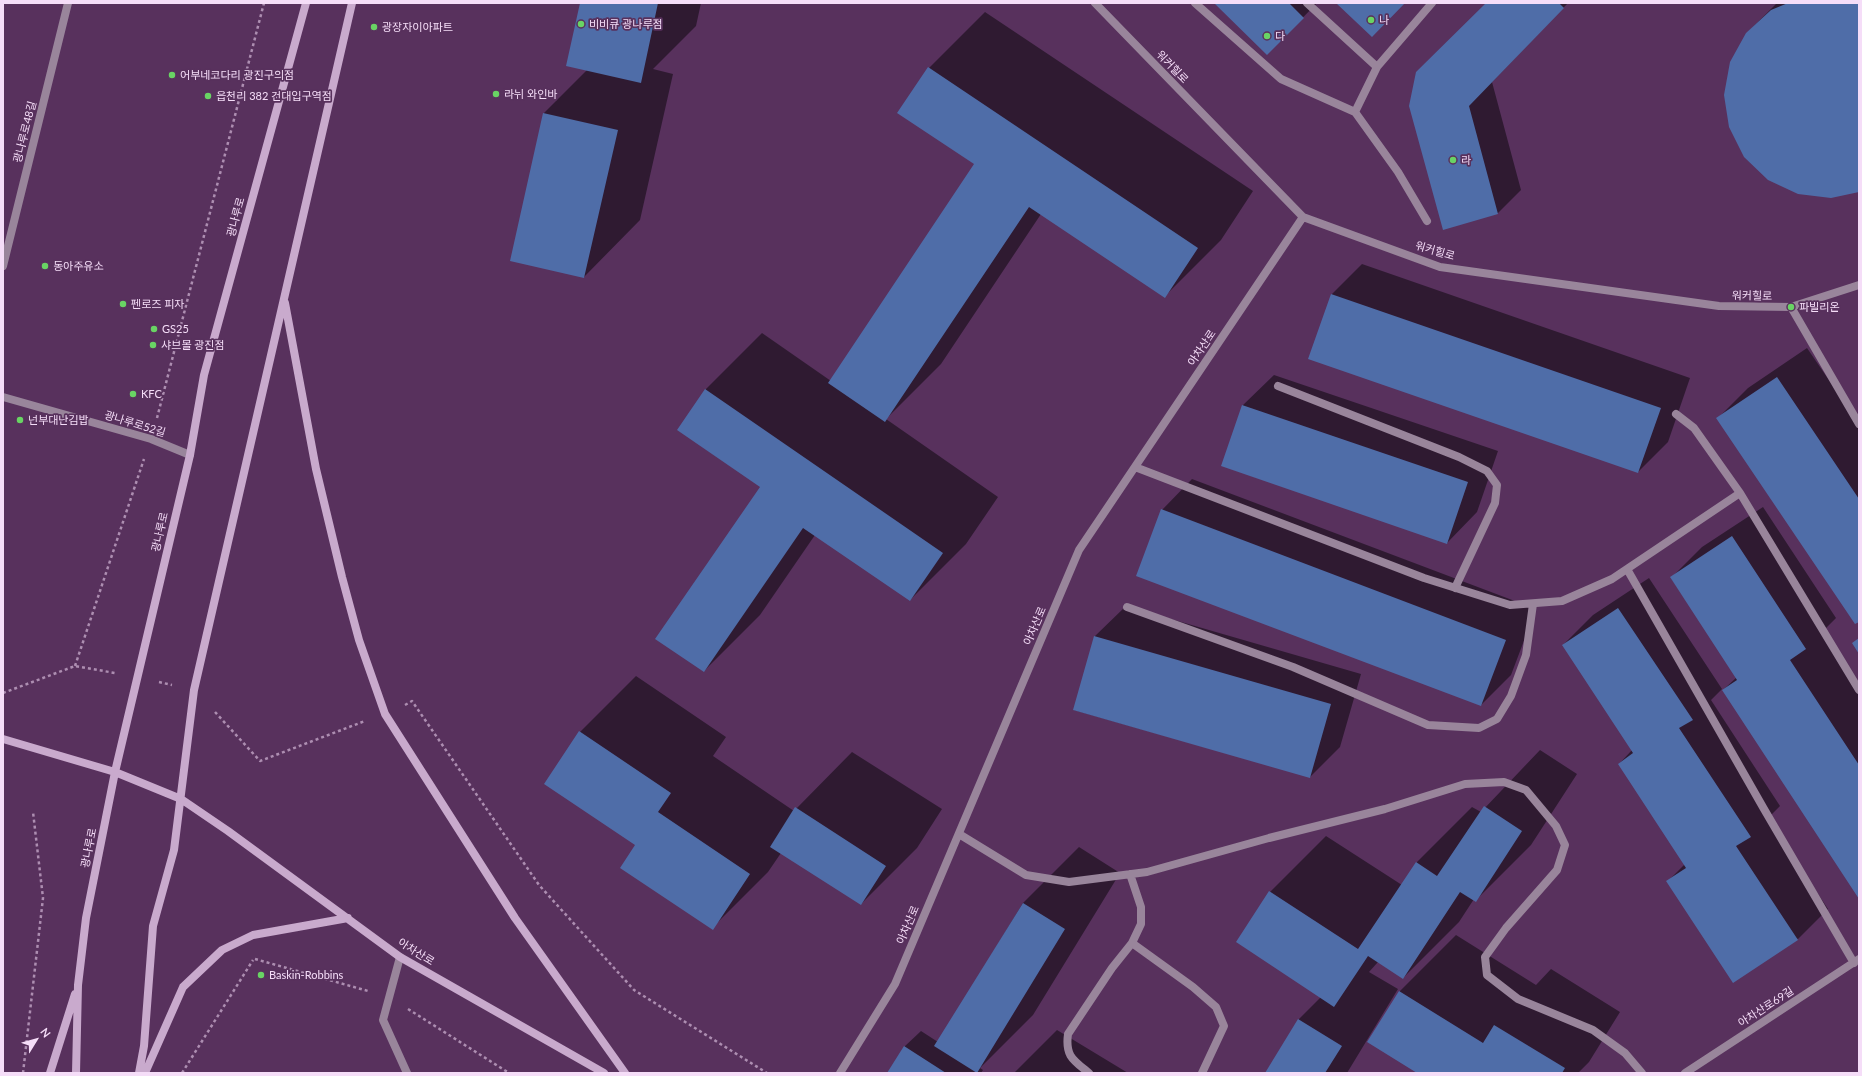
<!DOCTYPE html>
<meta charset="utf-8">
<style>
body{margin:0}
#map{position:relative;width:1862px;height:1076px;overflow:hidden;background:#58315d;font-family:Lato,sans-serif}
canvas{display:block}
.frame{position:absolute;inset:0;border:4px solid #f5ddf8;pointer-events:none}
.north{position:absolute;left:16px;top:1020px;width:40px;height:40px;-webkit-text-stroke:3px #58315d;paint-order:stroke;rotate:53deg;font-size:11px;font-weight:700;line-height:16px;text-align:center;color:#f5ddf8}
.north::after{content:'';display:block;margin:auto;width:14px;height:18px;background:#f5ddf8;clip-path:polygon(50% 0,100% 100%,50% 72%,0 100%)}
</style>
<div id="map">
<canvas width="1862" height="1076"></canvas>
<div class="frame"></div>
<div class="north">N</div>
</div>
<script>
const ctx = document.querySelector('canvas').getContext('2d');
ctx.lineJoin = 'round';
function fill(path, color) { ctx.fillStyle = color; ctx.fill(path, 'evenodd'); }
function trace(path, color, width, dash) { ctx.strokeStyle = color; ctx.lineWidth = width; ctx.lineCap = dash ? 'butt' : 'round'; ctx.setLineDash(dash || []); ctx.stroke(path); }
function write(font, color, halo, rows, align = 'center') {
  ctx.font = font + ' Lato,"Noto Sans KR",sans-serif'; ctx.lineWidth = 3.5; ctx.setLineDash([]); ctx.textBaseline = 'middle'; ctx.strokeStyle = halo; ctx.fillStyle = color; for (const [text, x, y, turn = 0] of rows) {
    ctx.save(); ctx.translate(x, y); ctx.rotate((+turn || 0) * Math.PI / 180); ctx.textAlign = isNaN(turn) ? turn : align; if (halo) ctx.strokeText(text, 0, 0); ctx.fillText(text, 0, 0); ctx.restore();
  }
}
const shadow = new Path2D(`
 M581,3H701L696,26L653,69L673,74L640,220L584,277L511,260L544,113L587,70Z
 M1215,3H1317L1283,38Z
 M1487,3H1568L1492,82L1521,190L1498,213L1443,229Z
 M1777,3H1859V191L1747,33Z
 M985,12L1253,191L1221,240L1165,296L1041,214L941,364L886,419L998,497L966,544L910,600L815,535L760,615L704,671L761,487L678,430L706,389L762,333L831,381L975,164L899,113L929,68Z
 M1362,264L1690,378L1668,442L1638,472L1331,295Z
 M1807,348L1859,424V620L1718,418L1748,388Z
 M1274,375L1498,451L1477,512L1447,543L1223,466L1243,405Z
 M1192,479L1536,609L1511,675L1481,705L1162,510Z
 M1763,507L1836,618L1822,632L1859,688V897L1723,690L1737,677L1671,578L1702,547Z
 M1649,578L1722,689L1711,700L1780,806L1768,818L1828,909L1798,939L1667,882L1685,864L1619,764L1632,750L1563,645L1593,615Z
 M1126,606L1361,674L1340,747L1310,777L1074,710L1095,636Z
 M636,676L726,737L713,756L794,811L852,752L942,809L917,848L861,904L781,853L768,872L712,928L637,845L546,783L580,732Z
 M1540,750L1577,774L1531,845L1475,901L1474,899L1459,922L1403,978L1378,962L1369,972L1398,989L1347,1073H1266L1299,1019L1321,997L1270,892L1326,836L1402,885L1416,863L1472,807L1481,812Z
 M1079,847L1120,873L1033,1015L980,1068L983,1070L981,1073H888L904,1047L921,1031L938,1042L1023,903Z
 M1456,935L1536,985L1551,969L1620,1012L1589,1062L1578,1073H1419L1368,1042L1400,991Z
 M1057,1030L1128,1073H1014Z`);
const building = new Path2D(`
 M580,3H658L641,83L566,66Z
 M1214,3H1289L1304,18L1267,55Z
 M1336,3H1405L1372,37Z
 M1486,3H1559L1564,8L1469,106L1498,214L1443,230L1409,106L1416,72Z
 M1788,3H1859V192L1831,198L1798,194L1768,180L1744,157L1729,127L1724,95L1730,62L1746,33L1771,10Z
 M928,67L1198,248L1165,298L1029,207L885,422L828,383L974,164L897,113Z
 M543,113L618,130L584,278L510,261Z
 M1331,294L1661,408L1638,473L1308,359Z
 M1777,377L1859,499V622L1855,624L1716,418Z
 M705,389L943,553L910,601L803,528L704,672L655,639L760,487L677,430Z
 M1242,405L1468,482L1447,544L1221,466Z
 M1161,509L1506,640L1481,706L1136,576Z
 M1732,536L1806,649L1790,660L1859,765V899L1722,690L1737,680L1670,577Z
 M1618,608L1693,720L1679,728L1751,837L1736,846L1798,940L1733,983L1666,881L1686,868L1618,764L1633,753L1562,645Z
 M1094,636L1331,704L1310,778L1073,710Z
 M1859,638V654L1852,643Z
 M579,731L671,793L658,812L750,874L713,930L620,868L635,845L544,784Z
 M1484,806L1522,831L1476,902L1460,892L1403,979L1368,956L1334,1007L1236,942L1269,891L1358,949L1416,862L1437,876Z
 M795,807L886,866L861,905L770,847Z
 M1023,903L1065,929L977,1073L934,1046Z
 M1399,991L1483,1043L1494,1025L1565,1068L1562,1073H1417L1367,1042Z
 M1298,1019L1342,1046L1325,1073H1265Z
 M904,1046L946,1073H887Z`);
const path = new Path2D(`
 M157,418L264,3
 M75,666L144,459
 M159,682L172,685
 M3,693L75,666L115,673
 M405,705L412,701L539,885L634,990L767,1073
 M215,712L260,761L365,721
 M255,959L368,991
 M408,1009L509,1073
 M23,1073L43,898L33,812
 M182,1073L253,960`);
const lane = new Path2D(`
 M1195,3L1281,79L1355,112L1398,172L1427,221
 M1307,3L1377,67
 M1355,112L1377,67L1432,3`);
const street = new Path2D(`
 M1095,3L1303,217L1440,267L1719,306L1791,307L1859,285
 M3,266L68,3
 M1791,307L1859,424
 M1278,386L1459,457L1487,471L1497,485L1495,503L1455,588
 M3,397L151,439L190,455
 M1676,414L1694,428L1740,493
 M1135,467L1424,578L1510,605L1562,601L1612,579L1740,493L1859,690
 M1627,569L1764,809L1854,963
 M1127,607L1293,667L1428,725L1479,728L1497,719L1511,696L1526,655L1533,604
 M959,834L1026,875L1069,882L1147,872L1269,838L1385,809L1465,784L1504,782L1526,790L1556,826L1565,845L1557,870L1506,928L1485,957L1487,975L1518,999L1593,1030L1625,1053L1642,1073
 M1132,943L1193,987L1216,1007L1224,1026L1202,1073
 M400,957L383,1020L407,1073
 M840,1073L895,984L1079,550L1303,217
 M1089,1073C1073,1060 1065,1056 1068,1034L1112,968L1132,943L1141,924V907L1130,874
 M1685,1073L1859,959`);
const secondary = new Path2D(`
 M285,303L316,469L342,577L359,640L385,714L515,918L625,1073
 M3,739L115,772L181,799L228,831L400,957L604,1073
 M50,1073L75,994
 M76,1073L78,985L86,918L115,772L190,455L204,375L306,3
 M139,1073L144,1046L153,926L174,850L194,690L352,3
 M145,1073L183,987L222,950L253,935L348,918`);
const markers = [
 [1371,20,4,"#69d464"],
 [581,24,4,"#69d464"],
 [374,27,4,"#69d464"],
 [1267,36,4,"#69d464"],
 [172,75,4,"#69d464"],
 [496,94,4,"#69d464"],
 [208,96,4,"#69d464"],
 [1453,160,4,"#69d464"],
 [45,266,4,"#69d464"],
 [123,304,4,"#69d464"],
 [1791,307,4,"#69d464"],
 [154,329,4,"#69d464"],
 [153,345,4,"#69d464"],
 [133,394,4,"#69d464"],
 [20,420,4,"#69d464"],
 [261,975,4,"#69d464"]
];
const poiNames = [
 ["나",1379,20],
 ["비비큐 광나루점",589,24],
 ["광장자이아파트",382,27],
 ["다",1275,36],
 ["어부네코다리 광진구의점",180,75],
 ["라뉘 와인바",504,94],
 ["읍천리 382 건대입구역점",216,96],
 ["라",1461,160],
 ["동아주유소",53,266],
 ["펜로즈 피자",131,304],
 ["파빌리온",1799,307],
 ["GS25",162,329],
 ["샤브몰 광진점",161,345],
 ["KFC",141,394],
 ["넌부대난김밥",28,420],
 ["Baskin-Robbins",269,975]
];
const streetNames = [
 ["워커힐로",1172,67,46],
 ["광나루로48길",25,132,-76],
 ["광나루로",236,217,-75],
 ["워커힐로",1435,251,16],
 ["워커힐로",1752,296,1],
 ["아차산로",1202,348,-56],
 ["광나루로52길",135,424,17],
 ["광나루로",160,532,-77],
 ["아차산로",1035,626,-67],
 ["광나루로",89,848,-79],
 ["아차산로",908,925,-67],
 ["아차산로",416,952,32],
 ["아차산로69길",1766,1007,-33]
];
fill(shadow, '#0007');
fill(building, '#4f6da8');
trace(path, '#ad8eb1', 2.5, [3, 3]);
trace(lane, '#99859b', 8);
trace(street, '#99859b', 8);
trace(secondary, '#c9aacd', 8);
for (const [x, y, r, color] of markers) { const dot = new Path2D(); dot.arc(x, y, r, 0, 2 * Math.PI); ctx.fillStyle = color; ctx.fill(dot); trace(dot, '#58315d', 1.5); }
write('11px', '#f5ddf8', '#58315d', poiNames, 'left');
write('11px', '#f5ddf8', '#58315d', streetNames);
</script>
